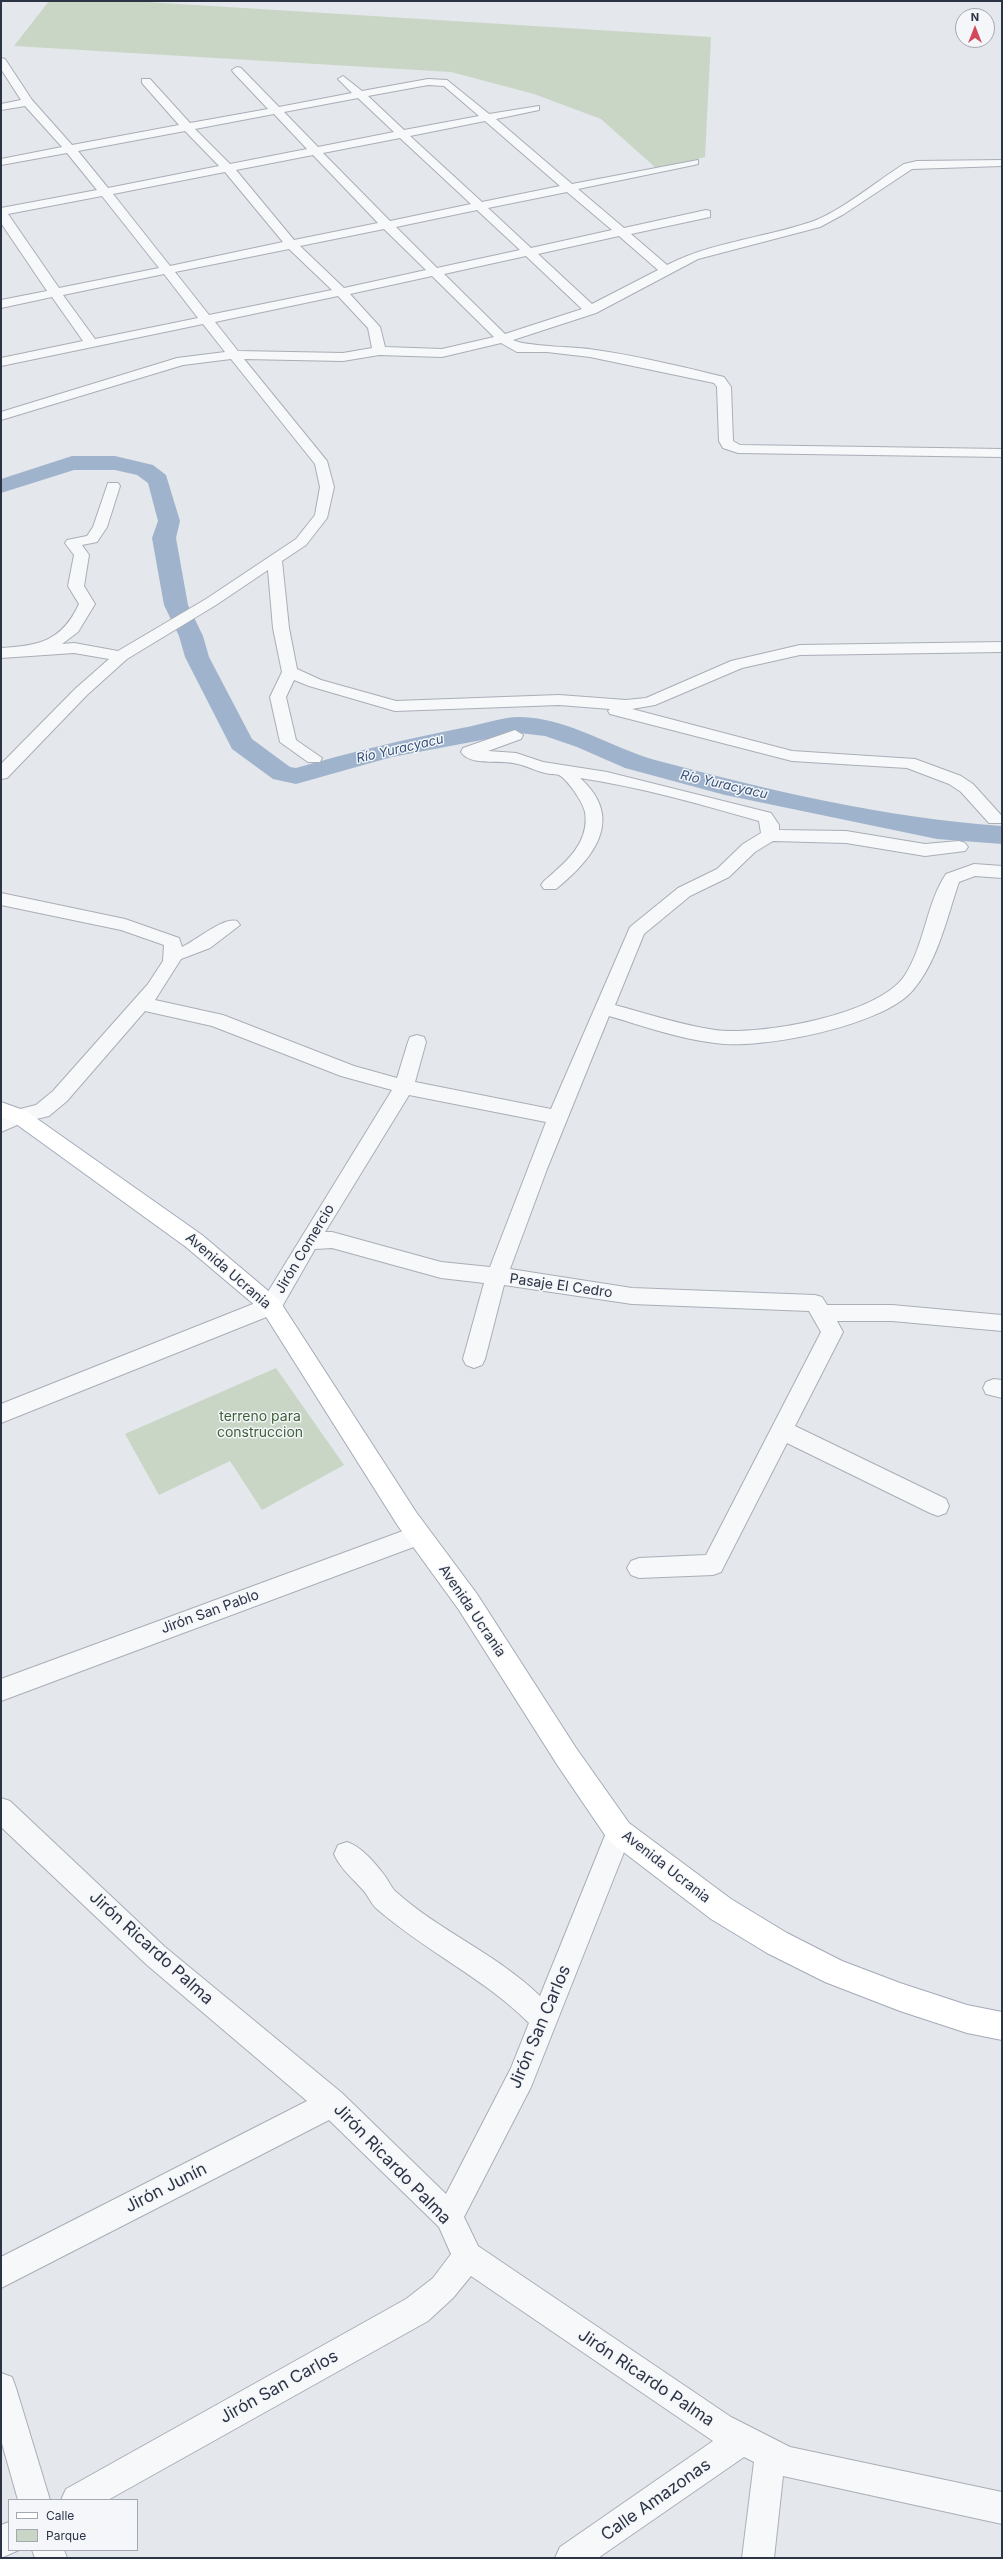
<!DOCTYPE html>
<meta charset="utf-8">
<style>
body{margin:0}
#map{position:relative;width:1003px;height:2559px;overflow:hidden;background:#e4e7ec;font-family:Inter,sans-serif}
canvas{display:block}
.frame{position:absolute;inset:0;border:2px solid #2b3445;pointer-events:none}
.legend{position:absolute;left:8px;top:2499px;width:130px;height:52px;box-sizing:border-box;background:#f4f6f9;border:1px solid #a4a8b1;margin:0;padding:5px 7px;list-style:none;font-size:12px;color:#2b3445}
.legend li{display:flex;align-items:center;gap:8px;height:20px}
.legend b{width:20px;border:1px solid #a4a8b1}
.north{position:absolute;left:955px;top:8px;width:40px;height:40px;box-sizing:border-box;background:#f4f6f9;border:1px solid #a4a8b1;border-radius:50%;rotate:0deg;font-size:11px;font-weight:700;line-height:16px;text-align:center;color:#2b3445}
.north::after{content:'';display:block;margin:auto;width:14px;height:18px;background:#d1495b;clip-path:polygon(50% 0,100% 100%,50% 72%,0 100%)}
</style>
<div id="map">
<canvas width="1003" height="2559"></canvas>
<div class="frame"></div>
<ul class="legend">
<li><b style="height:5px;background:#fff"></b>Calle</li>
<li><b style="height:11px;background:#c9d6c5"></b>Parque</li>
</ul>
<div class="north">N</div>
</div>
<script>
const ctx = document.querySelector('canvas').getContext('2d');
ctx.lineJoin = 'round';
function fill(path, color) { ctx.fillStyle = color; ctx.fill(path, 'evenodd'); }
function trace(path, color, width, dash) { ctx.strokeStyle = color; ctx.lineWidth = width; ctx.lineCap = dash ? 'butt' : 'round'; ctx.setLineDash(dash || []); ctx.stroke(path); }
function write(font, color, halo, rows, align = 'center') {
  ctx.font = font + ' Inter,sans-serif'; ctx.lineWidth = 3; ctx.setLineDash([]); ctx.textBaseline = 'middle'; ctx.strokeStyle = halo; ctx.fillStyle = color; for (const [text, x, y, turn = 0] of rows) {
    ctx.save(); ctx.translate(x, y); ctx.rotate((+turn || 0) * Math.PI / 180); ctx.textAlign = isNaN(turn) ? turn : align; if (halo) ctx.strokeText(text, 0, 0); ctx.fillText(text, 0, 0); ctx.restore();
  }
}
const green = new Path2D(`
 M49,1H131L711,37L705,157L657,169L601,119L534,94L451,72L14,46Z
 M276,1368L344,1465L262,1510L230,1461L159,1495L125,1434Z`);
const river = new Path2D(`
 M72,456H115L153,465L166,475L180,521L176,538L188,605L203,636L209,657L252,739L290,767L296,768C351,752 406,739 462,728C480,725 501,717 520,717C568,718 610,747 655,760C767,790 886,818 1002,826V844L937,839L725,795L625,768L577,747L545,736L519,733L392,757L296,784L273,779L232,749L185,657L179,636L164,605L152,538L158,521L148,483L137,475L115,470H74L1,493V479Z`);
const minor = new Path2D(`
 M1,58L5,59L32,100L72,145L179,125L142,83V79H150L190,123L268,109L233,72L232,70L237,67L241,68L279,107L352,93L338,79L343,76L362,91L428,79L447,80L489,114L539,106V110L496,119L572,184L698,160V164L694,165L578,189L624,228L706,210L710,211V217L631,234L667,265C712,242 763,238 811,222C840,212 877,181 904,164L917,161L1002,160V166L912,169L844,214L820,227L698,259L596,313L513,340C523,346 573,347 589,349C633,355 680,366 724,377L731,387L733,441L740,445L1002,449V457L738,453L723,448L719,441L717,387L714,383L590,357L547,352H517L501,343L442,357L379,355L343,361L244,359L327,461L334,487L327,518L306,545L282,561L289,628L297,669L321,680L396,701L559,695L626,700L646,698L731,661L800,645L1002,642V652L800,655L742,668L655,705L632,709L792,751L915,759L961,776L973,784L1001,815V823H989L961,792L949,784L907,768L792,761L610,714L608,711L610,709L559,705L395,711L309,686L294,680L286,697L296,740L322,758L320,762H308L280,742L270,697L282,672L273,628L268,570L216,605L127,659L87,695L7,778L1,779V764L75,689L109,659L74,653L1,658V648C39,646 62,641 79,604L68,586L74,555L65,543L67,540L87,536L93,527L108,483H118L120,486L107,527L97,542L82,545L89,555L84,586L95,604L78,632L62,644L74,643L118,651L206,599L296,539L315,515L320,487L315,464L231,359L183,365L1,420V412L177,358L225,352L203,324L1,366V358L83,341L52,297L1,308V300L47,291L1,223V208L97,190L67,153L1,165V159L62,147L25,106L1,110V104L21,100L1,69ZM428,85L444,86L479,116L404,130L368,96ZM358,98L394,132L318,147L284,112ZM274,114L307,149L230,164L195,129ZM485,121L560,186L482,202L410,136ZM185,131L219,166L108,188L78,151ZM400,138L471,204L390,221L323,153ZM313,155L378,223L294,240L236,170ZM225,172L283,242L170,266L113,194ZM567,192L612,230L531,248L488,208ZM102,196L159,268L59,288L8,214ZM477,210L520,250L437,268L396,227ZM384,229L426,270L344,288L300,246ZM619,236L658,270L592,304L538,254ZM289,249L332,290L209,315L175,272ZM526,256L582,309L505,334L444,274ZM164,274L198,318L95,339L63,295ZM432,276L494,337L442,349L385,347L380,327L350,294ZM338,296L368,328L372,348L343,353L238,351L215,322Z
 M515,730L523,735L521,739L488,751L516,753L543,762L607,772L771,813L779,825V830L846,831L925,844L959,841L965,843L968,847L965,851L925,856L846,843L773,841L755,852L729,877L690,896L644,934L615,1005C648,1014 681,1025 715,1030C759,1036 880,1015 905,975C925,944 926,904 946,874L974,864L1002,866V878L975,876L959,882C947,917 938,961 913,990C883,1026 761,1050 715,1043C679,1039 644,1026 609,1016L547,1169L510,1269L632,1288L815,1295L822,1297L827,1305H892L1002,1315V1331L892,1321H837L843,1332L795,1426L946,1499L949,1506L946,1513L938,1516L930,1513L787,1443L721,1572L713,1575L639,1578L631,1575L627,1568L631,1561L639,1558L706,1555L821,1332L809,1311L632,1304L504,1285L485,1359L482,1365L474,1368L466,1365L463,1359L484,1283L441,1278L332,1248L315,1249L279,1312L1,1423V1404L263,1300L392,1090L341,1076L212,1026L145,1011L67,1101L49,1116L24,1122L1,1132V1116L12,1111L36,1105L53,1091L148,984L163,961L164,945L121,930L1,905V893L125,919L179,938L182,947C197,940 223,917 237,921L240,925L210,948L181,959L155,1000L223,1015L354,1066L397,1078L408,1042L410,1037L417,1035L424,1037L426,1042L415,1082L551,1109L630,927L678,888L717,869L743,844L761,833L759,821C700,804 640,787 580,778C626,819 593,859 556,889H544L541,885L544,881C565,863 590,843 585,812C583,802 567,779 559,775C557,774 553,774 550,774C537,772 526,765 513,763C498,760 470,766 461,752L463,748ZM409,1095L546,1122L490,1267L441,1262L332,1232H325Z
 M994,1379L1002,1380V1398L986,1394L983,1388L986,1382Z
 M419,1525L427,1528L431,1535L427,1542L1,1701V1679Z
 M1,1798L10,1801L165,1947L342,2093L446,2194L511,2068L529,2023C484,1978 425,1951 377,1909C371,1904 368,1895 363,1890C352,1878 340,1868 334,1854L338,1845L347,1842C362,1847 375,1863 385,1876C388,1880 391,1887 395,1891C439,1931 497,1954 540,1996L610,1823L619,1820L628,1823L632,1832L531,2087L464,2217L478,2246L731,2417L790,2447L1002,2492V2524L783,2476L774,2558H742L754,2462L744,2457L598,2558H555L560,2547L713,2441L471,2276L453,2298L428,2321L108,2500H61L66,2489L406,2299L433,2278L451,2254L439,2227L329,2120L1,2288V2257L307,2101L147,1965L1,1827Z
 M1,2373L12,2377L16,2388L50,2500H18L1,2440Z
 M9,2522V2550H19L1,2558V2525Z
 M32,2550H64L67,2558H35Z`);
const major = new Path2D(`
 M1,1102L26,1111L202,1235L279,1300L416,1512L477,1594L576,1748L629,1823L731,1899L787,1933L842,1961L900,1983L967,2005L1002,2012V2040L967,2033L900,2011L825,1982L767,1953L711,1919L609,1841L558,1766L459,1610L398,1526L263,1312L186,1247L12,1121L1,1117Z`);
const farWaternames = [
 ["Río Yuracyacu",400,749,-13],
 ["Río Yuracyacu",724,785,13]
];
const streetNames = [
 ["Jirón Comercio",305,1249,-59],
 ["Avenida Ucrania",228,1271,41],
 ["Pasaje El Cedro",561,1286,8],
 ["Avenida Ucrania",472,1611,56],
 ["Jirón San Pablo",210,1612,-20],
 ["Avenida Ucrania",666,1867,38]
];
const parkNames = [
 ["terreno para",260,1417],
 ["construccion",260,1433]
];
const nearStreetnames = [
 ["Jirón Ricardo Palma",151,1948,42],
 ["Jirón San Carlos",540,2027,-67],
 ["Jirón Ricardo Palma",392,2164,46],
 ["Jirón Junín",166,2188,-27],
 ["Jirón Ricardo Palma",646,2378,34],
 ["Jirón San Carlos",279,2387,-29],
 ["Calle Amazonas",656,2500,-35]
];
fill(green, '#c9d6c5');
fill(river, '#9fb4cc');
trace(minor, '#a9aeb7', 2);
trace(major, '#a3abb8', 2);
fill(minor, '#f7f8fa');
fill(major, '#fff');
write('italic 13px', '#34527a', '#f4f6f9', farWaternames);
write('14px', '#2b3445', '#f4f6f9', streetNames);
write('14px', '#3f6138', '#f4f6f9', parkNames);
write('17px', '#2b3445', '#f4f6f9', nearStreetnames);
</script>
